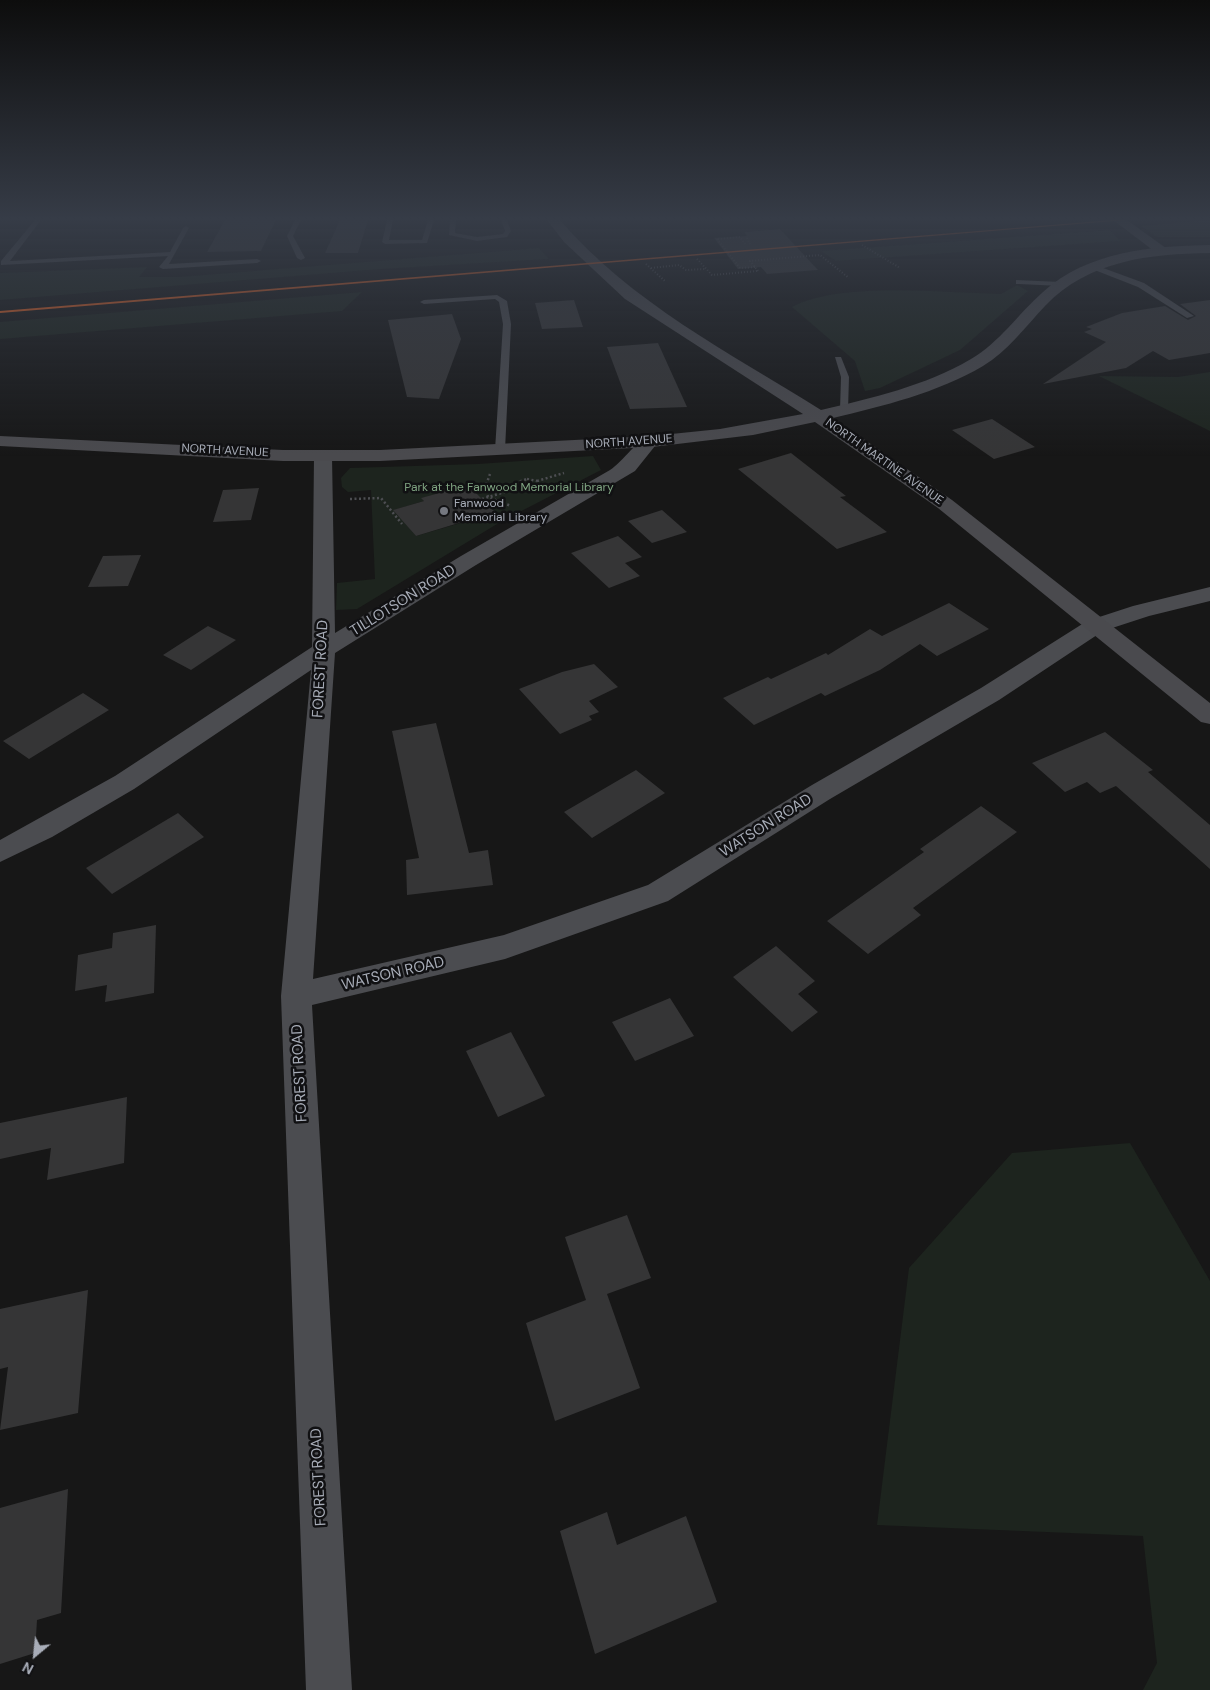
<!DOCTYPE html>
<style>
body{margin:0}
#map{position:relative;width:1210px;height:1690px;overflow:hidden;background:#171717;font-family:"DM Sans",sans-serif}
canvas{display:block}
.north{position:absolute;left:10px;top:1630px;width:50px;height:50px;-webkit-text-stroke:4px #111113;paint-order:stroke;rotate:208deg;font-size:14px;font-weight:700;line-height:20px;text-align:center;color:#a8adb8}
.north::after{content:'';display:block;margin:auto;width:18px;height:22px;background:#a8adb8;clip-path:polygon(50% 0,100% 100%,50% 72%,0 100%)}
</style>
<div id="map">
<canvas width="1210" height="1690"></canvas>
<div class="north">N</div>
</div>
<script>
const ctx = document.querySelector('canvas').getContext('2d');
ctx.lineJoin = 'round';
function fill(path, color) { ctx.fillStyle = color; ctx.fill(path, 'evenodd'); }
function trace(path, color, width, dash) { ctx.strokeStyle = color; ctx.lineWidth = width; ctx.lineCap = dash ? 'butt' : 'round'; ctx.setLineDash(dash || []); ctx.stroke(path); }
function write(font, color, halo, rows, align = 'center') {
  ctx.font = font + ' "DM Sans",sans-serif'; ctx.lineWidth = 5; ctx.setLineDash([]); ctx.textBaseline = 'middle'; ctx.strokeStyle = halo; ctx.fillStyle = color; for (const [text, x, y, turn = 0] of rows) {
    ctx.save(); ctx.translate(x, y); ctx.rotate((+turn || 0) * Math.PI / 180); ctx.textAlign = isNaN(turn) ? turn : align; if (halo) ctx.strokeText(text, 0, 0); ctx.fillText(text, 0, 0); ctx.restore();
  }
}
const green = new Path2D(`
 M1210,220V237H1157L1141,226Z
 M1110,230L1120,241L836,261L821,251Z
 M539,248L549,259L381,269L0,300V273L147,267L139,277H179Z
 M1017,285L1028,291L960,350L880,388L865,391L855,361L792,307C842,281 943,293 1001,294Z
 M362,292L342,311L0,339V322Z
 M1210,372V431L1099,376L1178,377Z
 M593,456L601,470L502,521L357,609L336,610L337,583L375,579L371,490L348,492L342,487L341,478L350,468L478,464ZM468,485L495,513L416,536L394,510L424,501L422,498Z
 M1130,1143L1210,1281V1690H1143L1157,1663L1143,1536L877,1525L909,1268L1012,1153Z`);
const building = new Path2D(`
 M225,220H276L261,251L207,252Z
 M340,220H368L358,253H325Z
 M780,229L818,270L767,274L761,267L738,269L714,238L747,236L744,232Z
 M574,300L583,327L542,329L535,303Z
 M1210,300V353L1169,360L1153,351L1126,368L1043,384L1106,342L1084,332L1092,329L1086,327L1122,313L1165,306L1188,320L1196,316L1180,304Z
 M452,314L461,339L439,399L407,397L388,320Z
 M658,343L687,407L630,409L607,347Z
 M992,419L1035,447L994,459L952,430Z
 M791,453L846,496L840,497L887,532L837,549L738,469Z
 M468,485L495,512L416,536L393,510L424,501L421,498Z
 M259,488L251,520L213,522L223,490Z
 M662,510L687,532L652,543L628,521Z
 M618,536L642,557L625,563L640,576L609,588L571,553Z
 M141,555L128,586L88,587L103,556Z
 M949,603L989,629L937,656L920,644L880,670L825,696L821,693L754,725L723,698L768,677L771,679L826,653L828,655L870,629L882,636Z
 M208,626L236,640L191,670L163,655Z
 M594,664L618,687L589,701L599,712L589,716L592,720L560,734L519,689L562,672Z
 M83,693L109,710L29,759L3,741Z
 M436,723L469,853L488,850L493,885L407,895L406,860L419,858L392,731Z
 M1105,732L1153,770L1148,772L1210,825V869L1116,786L1100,793L1087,782L1065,792L1032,763Z
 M636,770L665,793L592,838L564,812Z
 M981,806L1017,832L913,908L921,915L868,954L827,921L924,852L920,849Z
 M178,813L204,837L112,894L86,868Z
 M156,925L154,993L105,1002L107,985L75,991L78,955L112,948L113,933Z
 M776,946L815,981L798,994L818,1012L792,1032L733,977Z
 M670,998L694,1036L635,1061L612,1022Z
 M511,1032L545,1096L498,1117L466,1051Z
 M127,1097L124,1163L47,1180L51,1148L0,1159V1123Z
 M627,1215L651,1278L607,1294L640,1388L555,1421L526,1323L586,1300L565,1237Z
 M88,1290L78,1413L0,1430L8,1367L0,1369V1309Z
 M68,1489L61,1613L37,1620L35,1653L0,1664V1508Z
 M607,1512L617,1545L686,1516L717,1602L595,1654L560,1531Z`);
const pathFar1 = new Path2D(`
 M747,238L750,244
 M717,239L740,268L755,267
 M718,239L740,237L745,244
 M862,245L900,268
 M697,259L712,275L757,271
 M646,264L666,282
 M651,268L679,265L686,270L705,269
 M758,271L750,261L820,255L849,278`);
const path = new Path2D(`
 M490,474L485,488L488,497L511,506
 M527,479L537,481L538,487L530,490L518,488V482Z
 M537,481L564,473
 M350,499L381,498L402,524
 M482,499L518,488`);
const lane = new Path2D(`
 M35,220H41L10,261L170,252L183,228L186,226L189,228L169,264L257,259L261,261L257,263L163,269L159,267L168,256L1,265V261Z
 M295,220H301L293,236L305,258L301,260L297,258L287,236Z
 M387,220H393L389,240H422L428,220H434L427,243L385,244L382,242Z
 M450,220H456L455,233L477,237L503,234L505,231L501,220H507L511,231L507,237L477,241L449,235Z
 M1095,265L1144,283L1194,316L1187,318L1138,287L1092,269L1091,267Z
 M1016,280L1061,282L1065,284L1061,286L1019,284H1016Z
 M497,295L507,301L511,324L505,450L500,453L495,450L503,324L499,302L495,299L424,304L420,302L424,300Z
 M835,357H841L849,377L848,410L844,413L840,410L841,377Z`);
const street = new Path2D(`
 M1113,220H1127L1170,251L1163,255L1158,254Z
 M650,436L656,437L659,441L635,471L476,565L335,653L313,979L504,935L648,885L812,785L981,688L1087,621L1133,606L1210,587V601L1149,616L1103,631L999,700L830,799L668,901L505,959L312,1005L352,1690H306L281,996L311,670L134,789L52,837L0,862V840L115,776L312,647L314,456L316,452H330L332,456L335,633L461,556L610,470C624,461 637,439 650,436Z`);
const secondary = new Path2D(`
 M547,220H560C630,302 730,353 821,410C872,398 925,386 971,359C1000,342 1018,314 1043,292C1088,251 1152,246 1210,245V253C1150,254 1089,260 1045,306C1025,327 1008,351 983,366C937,393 883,406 833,418L952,500L1210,703V724L1201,722L938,508L815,422L753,435L652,447L380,461H283L0,446V436L283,450H380L652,436L720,429L803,414L625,299L564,242Z`);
const rail1 = new Path2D(`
 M1112,220H1126L0,313V311Z`);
const markers = [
 [444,511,5,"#757880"]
];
const farStreetnames = [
 ["NORTH AVENUE",629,442,-4],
 ["NORTH AVENUE",225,451,3],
 ["NORTH MARTINE AVENUE",884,462,35]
];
const farParknames = [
 ["Park at the Fanwood Memorial Library",509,488]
];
const farPoinames = [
 ["Fanwood",454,504],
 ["Memorial Library",454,518]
];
const streetNames = [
 ["TILLOTSON ROAD",403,601,-32],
 ["FOREST ROAD",321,669,-87],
 ["WATSON ROAD",766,826,-32],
 ["WATSON ROAD",393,974,-13],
 ["FOREST ROAD",300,1073,-93],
 ["FOREST ROAD",319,1477,-93]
];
fill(green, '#1d241e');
fill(building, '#353536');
trace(pathFar1, '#4d4e52', 2, [1, 2]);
trace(path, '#4d4e52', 2.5, [2, 2.5]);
fill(lane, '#4b4c50');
fill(street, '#4b4c50');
fill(secondary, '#4a4a4e');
fill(rail1, '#f26522');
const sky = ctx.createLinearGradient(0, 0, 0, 456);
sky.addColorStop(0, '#0d0d0d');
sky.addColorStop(0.48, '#363c47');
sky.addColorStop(1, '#363c4700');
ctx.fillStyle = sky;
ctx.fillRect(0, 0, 1210, 456);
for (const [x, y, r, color] of markers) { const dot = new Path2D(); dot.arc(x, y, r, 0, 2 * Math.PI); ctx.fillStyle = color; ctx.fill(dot); trace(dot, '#111113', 2); }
write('12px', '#a8adb8', '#111113', farStreetnames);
write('12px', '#7fa381', '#111113', farParknames);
write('12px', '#a8adb8', '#111113', farPoinames, 'left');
write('15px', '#a8adb8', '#111113', streetNames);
</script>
